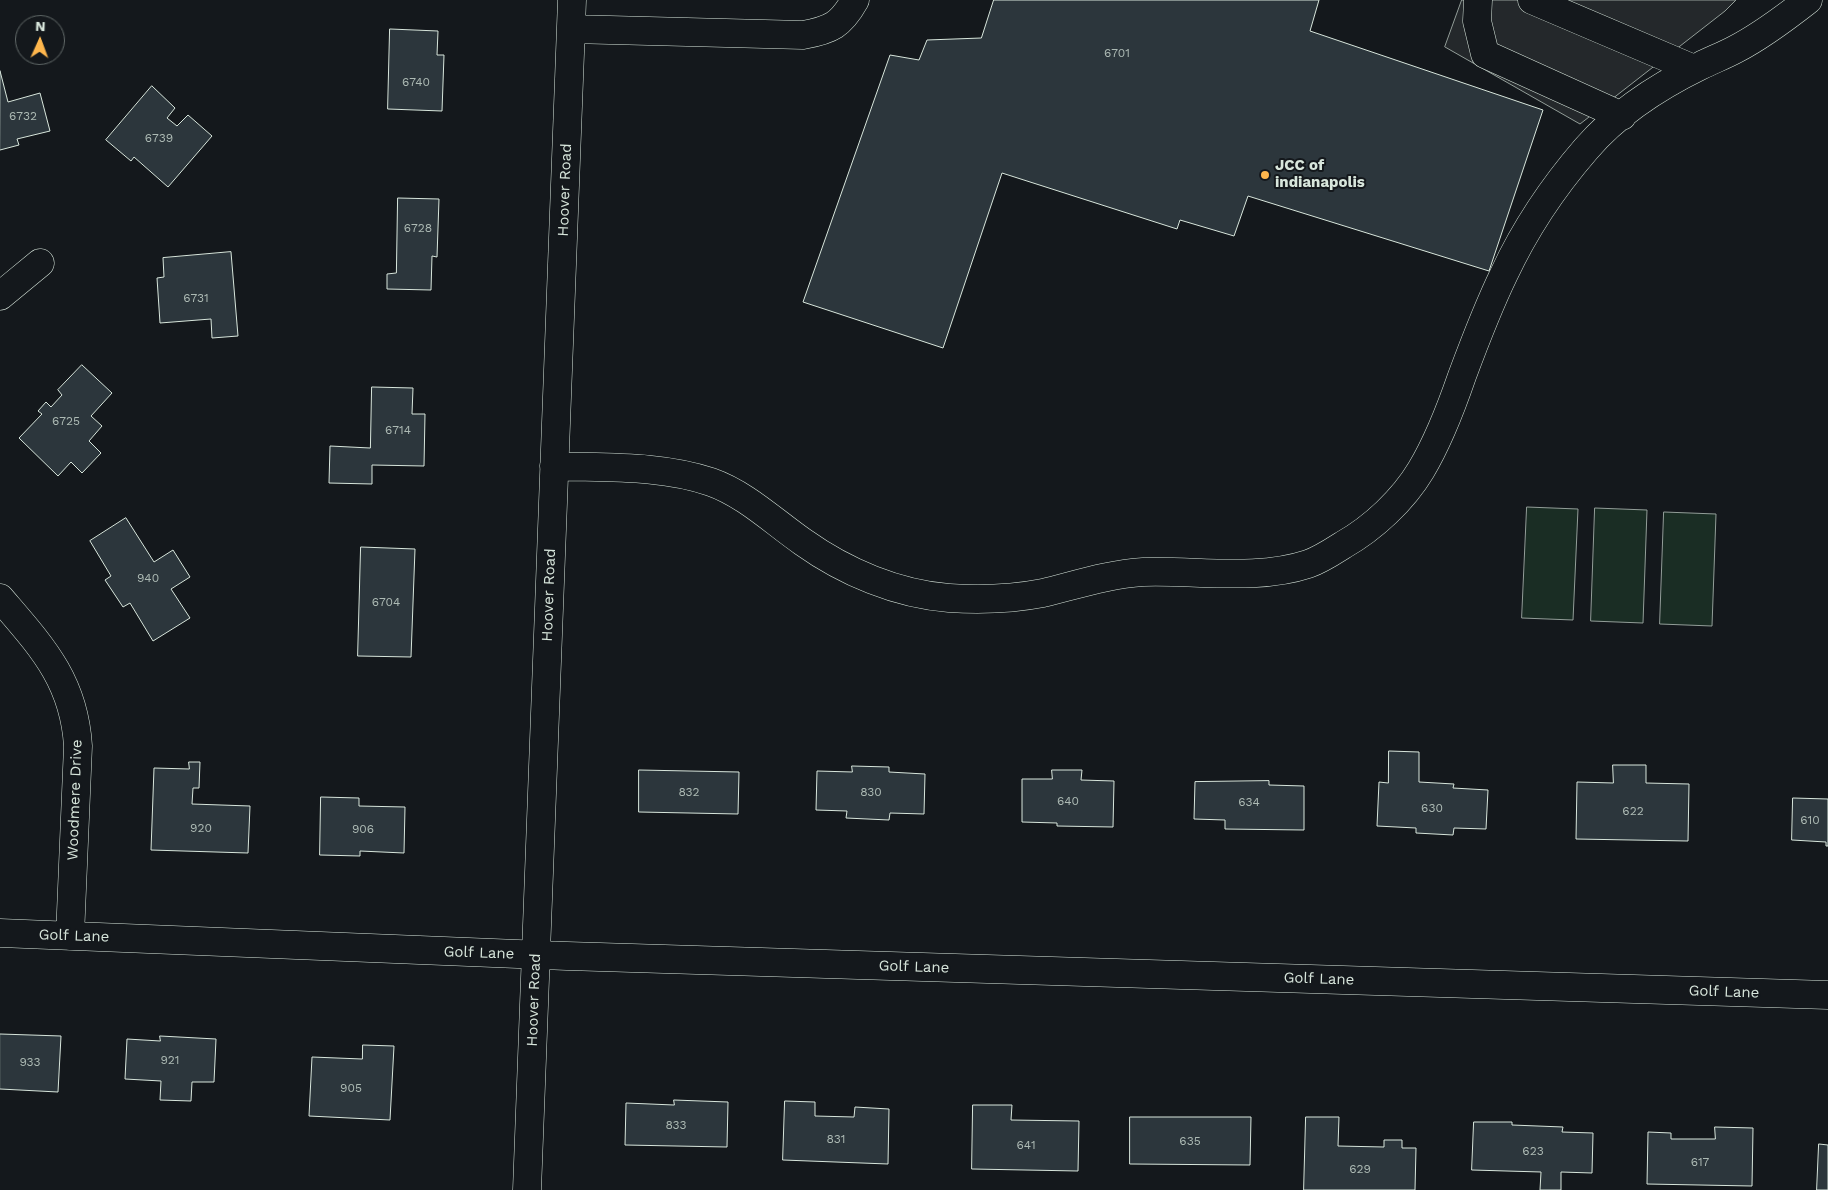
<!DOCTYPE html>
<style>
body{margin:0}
#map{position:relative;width:1828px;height:1190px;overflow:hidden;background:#14181c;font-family:"Work Sans",sans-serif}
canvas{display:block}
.north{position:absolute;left:15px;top:15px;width:50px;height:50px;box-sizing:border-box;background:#14181c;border:1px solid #626a69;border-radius:50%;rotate:2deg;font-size:14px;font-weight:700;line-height:20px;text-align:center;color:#d8e6dc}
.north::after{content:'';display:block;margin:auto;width:18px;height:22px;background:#ffb74d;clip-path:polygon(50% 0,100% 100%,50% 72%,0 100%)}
</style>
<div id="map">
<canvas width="1828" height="1190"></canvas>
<div class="north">N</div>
</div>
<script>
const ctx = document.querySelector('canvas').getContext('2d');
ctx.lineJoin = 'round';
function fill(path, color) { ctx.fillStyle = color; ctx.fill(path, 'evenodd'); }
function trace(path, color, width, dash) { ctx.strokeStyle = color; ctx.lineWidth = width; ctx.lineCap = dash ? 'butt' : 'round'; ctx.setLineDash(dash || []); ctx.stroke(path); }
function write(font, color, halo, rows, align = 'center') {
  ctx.font = font + ' "Work Sans",sans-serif'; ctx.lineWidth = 4; ctx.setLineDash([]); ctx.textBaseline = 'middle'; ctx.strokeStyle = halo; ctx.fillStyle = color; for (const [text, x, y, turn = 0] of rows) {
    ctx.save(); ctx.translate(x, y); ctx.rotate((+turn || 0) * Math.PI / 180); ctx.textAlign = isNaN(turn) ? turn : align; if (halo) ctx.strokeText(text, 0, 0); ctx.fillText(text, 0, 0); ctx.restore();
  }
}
const green = new Path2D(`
 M1527,507L1578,509L1573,620L1522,618Z
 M1595,508L1647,510L1643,623L1591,621Z
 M1664,512L1716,514L1712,626L1660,624Z`);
const parking = new Path2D(`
 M1462,0H1736L1725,11L1580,124L1445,47Z`);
const building = new Path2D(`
 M994,0H1319L1310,31L1543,110L1489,271L1248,196L1234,236L1180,220L1177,229L1002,173L943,348L803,302L890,55L919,60L927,40L981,38Z
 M390,29L438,31L437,55H444L442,111L388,109Z
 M0,71L8,102L40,93L50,131L17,139L19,145L0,150Z
 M152,86L175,108L167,118L177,126L188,115L212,136L168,187L134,157L131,161L106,140Z
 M398,198L439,199L437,257L432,256L431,290L387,289V274L396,273Z
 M231,252L238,336L212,338L211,319L160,323L157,278L164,277L163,258Z
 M82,365L112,393L91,416L102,426L89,441L101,453L82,473L71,462L58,476L19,438L42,414L38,411L46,402L51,407L62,395L58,390Z
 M372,387L413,388L412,414H425L424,466L372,465V484L329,483L330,446L370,448Z
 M126,518L154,562L173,550L190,577L171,589L190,618L153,641L130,603L123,607L105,580L111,576L90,541Z
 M361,547L415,549L411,657L358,656Z
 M1389,751L1419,752V782L1454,784L1453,788L1488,790L1486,829L1454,828L1453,835L1416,833V828L1377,826L1379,782L1388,783Z
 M189,762H200L199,788H193L192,804L250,806L248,853L151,850L154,768L189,769Z
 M1613,765H1646V783L1689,784L1688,841L1576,839L1577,782L1613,783Z
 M852,766L889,767V772L925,774L924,814L890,813L889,820L846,818L847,811L816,810L817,771L852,772Z
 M639,770L739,772L738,814L639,812Z
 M1052,770H1082L1081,780L1114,781L1113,827L1057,826V823L1022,822V779H1052Z
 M1269,781V785L1304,786V830L1225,829V820L1194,819L1195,782Z
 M321,797L359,798V806L405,807L404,853L360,851V856L320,855Z
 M1793,798L1828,799V846H1826V842L1792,840Z
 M0,1034L61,1036L58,1092L0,1089Z
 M160,1036L216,1039L214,1082H192L191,1101L160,1100L161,1081L125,1079L127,1039L160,1041Z
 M363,1045L394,1046L390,1120L309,1116L312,1057L362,1059Z
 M674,1100L728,1102L727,1147L625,1145L626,1103L674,1105Z
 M785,1101L815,1102V1116L854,1117L855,1107L889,1109L888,1164L783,1160Z
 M973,1105H1012L1011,1120L1079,1121L1078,1171L972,1169Z
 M1130,1117H1251L1250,1165L1130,1164Z
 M1306,1117H1339L1338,1146L1384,1147V1140H1402V1148H1416L1415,1190H1304Z
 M1474,1122H1512V1125L1563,1127L1562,1132L1593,1133L1592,1173L1561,1172V1190H1540L1541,1172L1472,1170Z
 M1715,1127L1753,1128L1752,1186L1647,1184L1648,1132L1671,1133V1139H1715Z
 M1819,1144L1828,1145V1190H1817Z`);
const minor = new Path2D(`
 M1478,0L1477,21L1485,54L1622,116
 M1532,0L1694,69
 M571,29L803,35C831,30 841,25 855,0
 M0,296L40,263
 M554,466C605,468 661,465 711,482C745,494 773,521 803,542C845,572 897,594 949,598C980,600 1012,599 1043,593C1076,585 1109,574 1143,572C1196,570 1257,581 1308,564C1320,560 1332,552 1343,545C1373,528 1403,500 1421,470C1439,440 1451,408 1462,376C1475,341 1488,307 1504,274C1525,229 1554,186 1586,149C1616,114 1659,86 1700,66C1712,60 1725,55 1736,49C1761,36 1785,18 1808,0
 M0,598C41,646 74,680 78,746L70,936
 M0,933L567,956L1828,995
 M527,1190L572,0`);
const markers = [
 [1265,175,5,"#ffb74d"]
];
const numberNames = [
 ["6701",1117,53],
 ["6740",416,82],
 ["6732",23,116],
 ["6739",159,138],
 ["6728",418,228],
 ["6731",196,298],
 ["6725",66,421],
 ["6714",398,430],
 ["940",148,578],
 ["6704",386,602],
 ["832",689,792],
 ["830",871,792],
 ["640",1068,801],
 ["634",1249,802],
 ["630",1432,808],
 ["622",1633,811],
 ["610",1810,820],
 ["920",201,828],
 ["906",363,829],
 ["921",170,1060],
 ["933",30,1062],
 ["905",351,1088],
 ["833",676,1125],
 ["831",836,1139],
 ["635",1190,1141],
 ["641",1026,1145],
 ["623",1533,1151],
 ["617",1700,1162],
 ["629",1360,1169]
];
const poiNames = [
 ["JCC of",1275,166],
 ["indianapolis",1275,183]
];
const streetNames = [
 ["Hoover Road",565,190,-88],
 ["Hoover Road",549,595,-88],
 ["Woodmere Drive",75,800,-88],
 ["Golf Lane",74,936,2],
 ["Golf Lane",479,953,2],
 ["Golf Lane",914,967,2],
 ["Golf Lane",1319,979,2],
 ["Golf Lane",1724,992,2],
 ["Hoover Road",534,1000,-88]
];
fill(green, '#1a2d24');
trace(green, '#939e99', 1);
fill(parking, '#24282b');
trace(parking, '#939e99', 1);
fill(building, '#2c363c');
trace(building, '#d8e6dc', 1);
trace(minor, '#d8e6dc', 29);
trace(minor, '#14181c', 28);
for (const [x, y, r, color] of markers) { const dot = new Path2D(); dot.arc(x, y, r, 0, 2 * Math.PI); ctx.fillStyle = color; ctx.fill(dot); trace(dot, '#14181c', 2); }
write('12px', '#adbab4', null, numberNames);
write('bold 15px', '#d8e6dc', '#14181c', poiNames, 'left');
write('15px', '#d8e6dc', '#14181c', streetNames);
</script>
